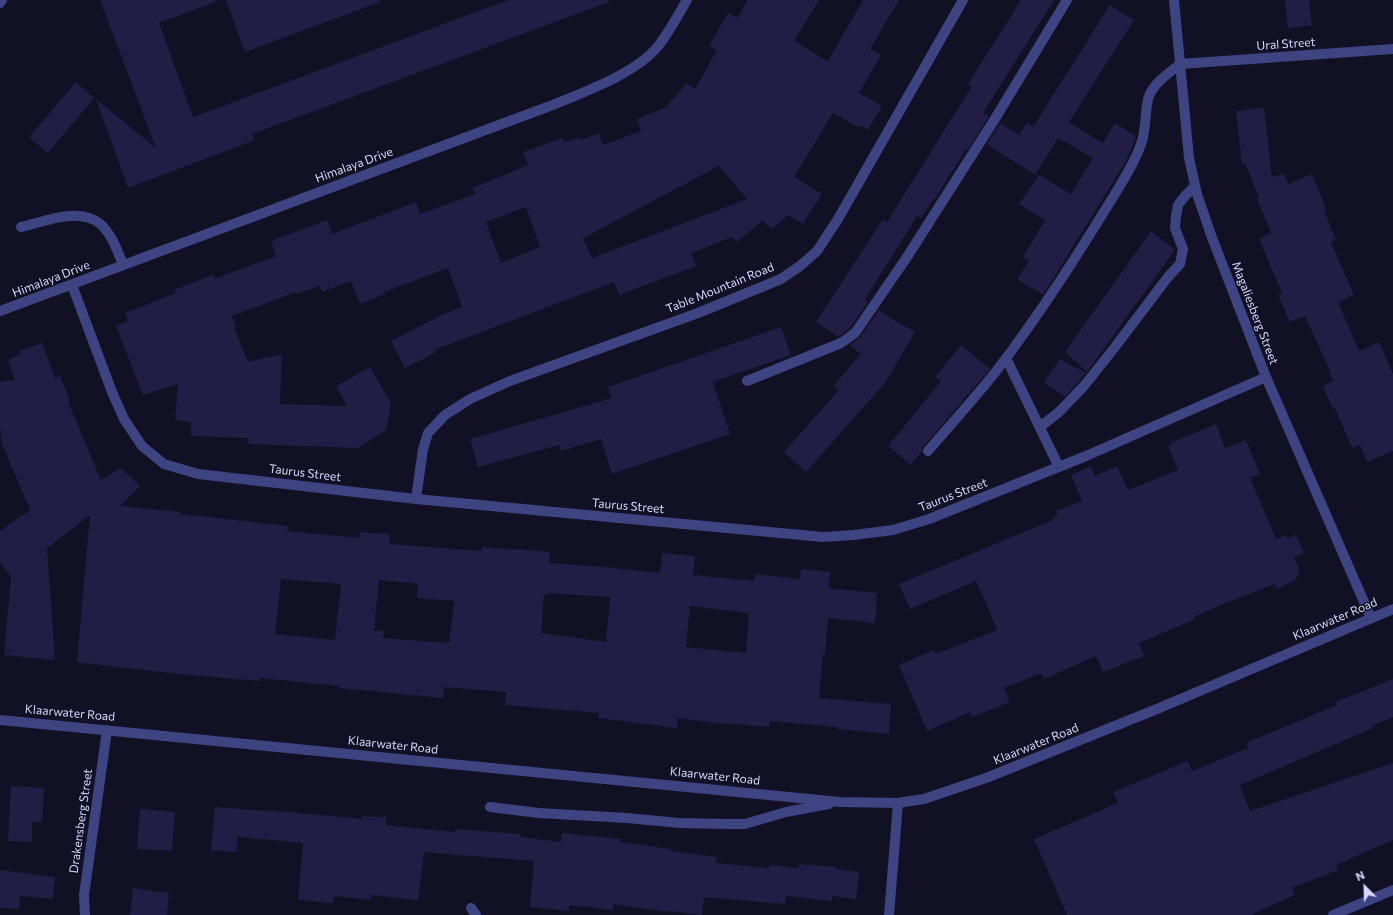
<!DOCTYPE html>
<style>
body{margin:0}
#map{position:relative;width:1393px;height:915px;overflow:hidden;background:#121025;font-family:Commissioner,sans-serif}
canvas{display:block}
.north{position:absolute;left:1345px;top:867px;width:40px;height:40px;-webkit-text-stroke:3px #121025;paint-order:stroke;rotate:337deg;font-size:11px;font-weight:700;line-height:16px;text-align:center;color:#d7d7fd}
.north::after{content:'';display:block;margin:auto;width:14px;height:18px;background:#d7d7fd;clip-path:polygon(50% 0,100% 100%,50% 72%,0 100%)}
</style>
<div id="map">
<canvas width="1393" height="915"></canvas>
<div class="north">N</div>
</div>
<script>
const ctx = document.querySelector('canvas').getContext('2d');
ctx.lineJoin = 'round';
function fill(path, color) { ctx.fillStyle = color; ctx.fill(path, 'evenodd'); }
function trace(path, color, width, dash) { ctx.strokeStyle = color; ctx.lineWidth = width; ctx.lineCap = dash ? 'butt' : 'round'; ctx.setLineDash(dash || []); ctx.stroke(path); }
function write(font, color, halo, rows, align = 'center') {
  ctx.font = font + ' Commissioner,sans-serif'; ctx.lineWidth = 3; ctx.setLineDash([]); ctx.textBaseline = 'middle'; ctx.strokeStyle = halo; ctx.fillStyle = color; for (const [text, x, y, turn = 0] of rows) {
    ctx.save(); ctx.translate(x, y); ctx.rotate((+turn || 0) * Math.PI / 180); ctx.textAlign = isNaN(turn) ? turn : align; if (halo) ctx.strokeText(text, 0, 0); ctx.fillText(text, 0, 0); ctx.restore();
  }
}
const building = new Path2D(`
 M100,0H215V2L159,23L193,117L508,0H609V2L252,134L255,140L128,188L96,99L156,148Z
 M226,0H379L380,2L245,52Z
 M748,0H819L794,41L828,61L863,0H899L870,49L881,55L859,93L882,106L868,130L860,125L858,127L833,113L794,177L822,194L803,224L788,215L771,229L763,220L737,242L732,237L691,253L696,266L619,295L614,282L434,350L435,353L405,368L391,341L444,314L462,307L448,268L384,292L385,294L360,304L351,281L322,292L320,286L297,294L296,292L232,316L236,327L234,328L248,362L282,354L280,404L347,406L336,386L370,367L391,403L386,430L358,448L248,444L249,438L191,436V422L175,420L178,384L143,395L116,326L128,321L125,313L176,293L174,290L213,275L214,279L276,256L271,241L327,220L332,234L416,202L420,214L475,194L473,188L528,165L523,152L563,138L564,143L580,137L581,140L599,133L603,145L641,131L637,119L666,107L687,83L695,89L717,50L709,46L728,13L737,18ZM719,166L747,199L592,258L583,238ZM526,207L540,247L501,263L486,222Z
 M1021,0H1054L983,113L989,116L968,150L966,149L934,200H933L921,218L917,216L865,299L868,302L850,328L838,337L816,322L883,219L887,222L972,86L968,84Z
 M1285,0H1309L1312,25L1288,28Z
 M1110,5L1134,20L1069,122L1103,143L1115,123L1136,136L1126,161L1043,295L1017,279L1029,261L1023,257L1045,220L1019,204L1039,175L1071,194L1093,158L1058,138L1035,175L987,144L1000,123L1019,135L1027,123L1033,127Z
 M76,82L94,98L48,153L29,137Z
 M1264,108L1272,177L1284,174L1288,184L1312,174L1326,209L1324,210L1336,240L1331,242L1354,295L1338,302L1359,351L1379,342L1393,374V451L1367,462L1360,445L1352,448L1335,408L1333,409L1323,386L1333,381L1330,373H1331L1305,316L1290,322L1278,295L1282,293L1259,239L1271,233L1257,199L1259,198L1245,163L1242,164L1236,111Z
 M1151,231L1175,250L1087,372L1065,352Z
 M879,310L889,317L915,332L885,383L806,472L784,452L839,390L834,385L861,354L849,345L860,337Z
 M781,327L791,355L713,382L730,434L612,474L601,439L561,451L559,445L478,467L470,439L612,398L608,387Z
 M42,343L55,378L60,376L70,401L68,402L101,480L121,468L140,486L120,506L181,512V514L288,526L287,531L360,538V532L390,534L389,544L482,551V547L518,550V549L550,552L549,563L604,567L660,573L662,553L695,556L693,575L754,581L755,574L800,579L801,569L830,572L828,588L877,593L875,623L828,618L825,654H823L819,698L891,704L889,734L837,729V727L770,721L769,727L725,723V724L678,718L677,728L599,718V713L505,705L506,692L444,687L443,698L339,688V686L260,678V681L169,673L77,662L90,515L47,548L55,660L4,655L11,577L0,562V531L30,510L2,444L0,427V382L15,380L8,360L21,354L20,351ZM281,579L341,584L335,640L275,634ZM379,580L418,584L417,598L454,601L449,643L383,638L384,631L374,630ZM547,593L610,597L606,642L541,633L544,595H547ZM690,606L749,613L746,653L686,647Z
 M961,345L990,369L923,447L922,451L911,465L888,446L941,381L935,377Z
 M1060,359L1086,373L1065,397L1044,382Z
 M1216,424L1225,448L1246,440L1260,474L1250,478L1276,539L1286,535L1287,538L1296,535L1304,553L1294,557L1300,572L1295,580L1277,589L1275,584L1223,604L1194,617L1195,619L1139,643L1144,656L1103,672L1096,656L1044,679L1041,673L1004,688L1010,702L972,717L970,712L927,731L899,665L934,650L936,654L997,630L982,593H981L976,581L910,609L899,584L1053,520L1052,517L1058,515L1056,511L1082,501L1071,475L1091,466L1095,476L1117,466L1128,490L1178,470L1168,446L1171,445L1170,443Z
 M1393,679V717L1372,726L1373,728L1240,785L1250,811L1393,763V840L1336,865L1338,870L1292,888L1295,895L1250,915H1067L1034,839L1118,803L1113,792L1188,761L1192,771L1248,748L1246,743L1337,705L1336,702Z
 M11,786L44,788L42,822H32V842L8,841Z
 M215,807L267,811L268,810L362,819V816L386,817V825L394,826L455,832L456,829L520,834V837L561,842L562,833L621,839L620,842L671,849V851L717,857L716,863L770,868V865L799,868V864L835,867V869L859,872L856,899L832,896V901L786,896L785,904L704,897L702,915L667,911V912L613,904V910L569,905V911L530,907L534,861L424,852L418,900L371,895V900L334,896L333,903L298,900L303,843L238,837L236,852L211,850Z
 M140,809L175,812L172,851L137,849Z
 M0,870L55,877L53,899L20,896L19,909L0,908Z
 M133,888L169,893L167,915H130Z`);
const minor = new Path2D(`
 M1174,0L1189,158L1197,194L1211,235L1266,377L1371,618
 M0,3L2,0
 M21,227C44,222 77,207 99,223C111,232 118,252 123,265
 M72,285L112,392L124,419L142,446L164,464L198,474L416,499L823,537L854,535L893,530L929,519L1086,456L1266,377
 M0,311L550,106C584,92 636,74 659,45C670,31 678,15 687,0
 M1006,358L1059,467
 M747,381L841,343L855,333L907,257L993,122L1067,0
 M1040,427L1059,412L1084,386L1115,347L1168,277L1180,264L1183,249L1175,228L1176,216L1178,205L1185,196L1195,186
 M928,451C951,424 975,398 997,370C1041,313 1080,251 1118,189C1127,174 1137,158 1142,141C1146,128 1145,113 1148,99C1152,84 1168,74 1180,64L1393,49
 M416,499L423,449L428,433L445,415L470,399L510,381L698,313L781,279L800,266L817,251L838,219L963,0
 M0,720L840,802L898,803L924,799L986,778L1157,709L1393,609
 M490,807L539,813L627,818L679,823L728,824H745L786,812L829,804
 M471,908L476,915
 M85,915L84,895L107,730
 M889,915L898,803
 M1333,915L1393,890`);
const streetNames = [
 ["Ural Street",1286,44,-4],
 ["Himalaya Drive",354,165,-20],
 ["Himalaya Drive",51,279,-21],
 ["Table Mountain Road",720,288,-22],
 ["Magaliesberg Street",1255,313,69],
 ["Taurus Street",305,473,7],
 ["Taurus Street",953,495,-21],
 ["Taurus Street",628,506,5],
 ["Klaarwater Road",1335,619,-23],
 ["Klaarwater Road",70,713,5],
 ["Klaarwater Road",1036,744,-22],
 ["Klaarwater Road",393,745,6],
 ["Klaarwater Road",715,776,6],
 ["Drakensberg Street",81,821,-82]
];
fill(building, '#211d45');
trace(minor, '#3e4382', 10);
write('12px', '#d7d7fd', '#121025', streetNames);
</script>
